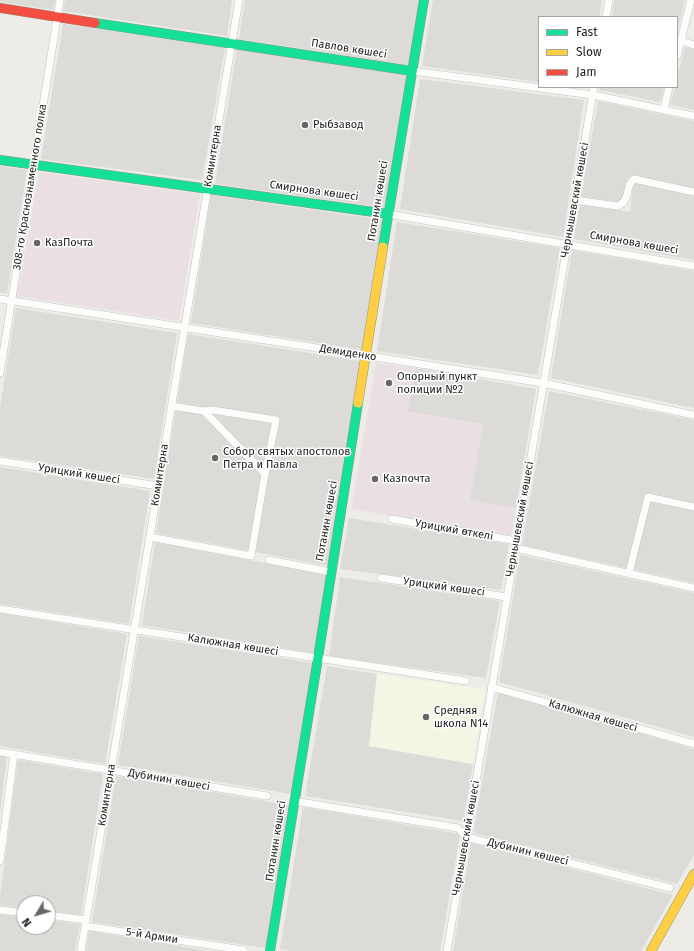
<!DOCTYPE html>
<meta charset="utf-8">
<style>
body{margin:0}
#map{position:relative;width:694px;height:951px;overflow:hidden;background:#edece7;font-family:"Fira Sans",sans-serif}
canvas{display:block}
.legend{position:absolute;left:538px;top:16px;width:140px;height:72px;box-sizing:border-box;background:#fff;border:1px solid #a5a5a5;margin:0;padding:5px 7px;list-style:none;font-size:12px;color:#1e1e1e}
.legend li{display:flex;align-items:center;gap:8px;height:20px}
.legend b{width:20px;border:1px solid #a5a5a5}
.north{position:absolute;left:16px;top:895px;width:40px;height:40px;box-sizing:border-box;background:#fff;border:1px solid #a5a5a5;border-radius:50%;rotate:232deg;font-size:11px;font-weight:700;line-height:16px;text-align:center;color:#1e1e1e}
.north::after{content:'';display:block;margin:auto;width:14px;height:18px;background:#666664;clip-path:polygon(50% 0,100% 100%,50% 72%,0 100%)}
</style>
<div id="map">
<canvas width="694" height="951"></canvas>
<ul class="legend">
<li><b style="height:5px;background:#16e098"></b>Fast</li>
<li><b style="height:5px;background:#ffcf43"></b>Slow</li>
<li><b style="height:5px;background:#f24e42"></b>Jam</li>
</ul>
<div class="north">N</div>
</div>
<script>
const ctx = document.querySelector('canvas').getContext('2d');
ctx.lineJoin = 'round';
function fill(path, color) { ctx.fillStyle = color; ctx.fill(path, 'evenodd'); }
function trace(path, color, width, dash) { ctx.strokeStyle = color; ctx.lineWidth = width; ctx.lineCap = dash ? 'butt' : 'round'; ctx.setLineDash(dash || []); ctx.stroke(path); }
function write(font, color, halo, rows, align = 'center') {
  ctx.font = font + ' "Fira Sans",sans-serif'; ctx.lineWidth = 3; ctx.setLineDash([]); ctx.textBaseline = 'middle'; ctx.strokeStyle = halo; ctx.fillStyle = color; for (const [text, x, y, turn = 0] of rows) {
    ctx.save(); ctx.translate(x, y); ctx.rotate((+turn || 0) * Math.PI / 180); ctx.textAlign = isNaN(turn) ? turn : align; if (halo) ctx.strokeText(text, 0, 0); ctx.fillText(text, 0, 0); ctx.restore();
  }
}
const residential = new Path2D(`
 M0,0H55L53,10L0,2Z
 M65,0H232L227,36L63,11Z
 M245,0H419L409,65L239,39Z
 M433,0H602L599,17H539V82L422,66Z
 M614,0H685L677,34V17H612Z
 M63,24L225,48L202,180L41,159Z
 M685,47L694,49V110L670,105L675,87H677V78Z
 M237,49L407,75L386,208L215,184Z
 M420,79L584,100L563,237L400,209Z
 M600,87H664L660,102L599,90Z
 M598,101L694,121V189L632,176L629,177L627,180L623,198L617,202L581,197Z
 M0,166L27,170L7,294L0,293Z
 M636,183L694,195V260L574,239L580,204L630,212L633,185Z
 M211,195L384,220L364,350L191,323Z
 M397,222L560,248L538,375L377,351Z
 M572,250L694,271V408L551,378Z
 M16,308L177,333L154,479L0,456V408Z
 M188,334L361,361L329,566L156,533Z
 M415,368L536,389L516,508L470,500L407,411Z
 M549,391L694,420V583L522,545Z
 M0,467L150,491L129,624L0,604Z
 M349,518L509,544L501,590L340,569Z
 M155,542L327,575L314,653L142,625Z
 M520,555L694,593V737L499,682Z
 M340,577L500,601L486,678L329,656Z
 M0,613L127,634L105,764L0,746Z
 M139,636L313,663L291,794L118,765Z
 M327,666L377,674L369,746L473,764L463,821L305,796Z
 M498,692L694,749V855L677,884L473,833Z
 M0,755L7,756L0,814Z
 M18,760L103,774L81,915L48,911V903H24V908L0,905V896Z
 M116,776L289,805L266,948L92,922Z
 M303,807L460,834L440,951H291L280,949Z
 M471,843L673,895L641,951H453Z
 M0,914L24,917V927H48V920L80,924L75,951H0Z
 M89,931L210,951H86Z`);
const industrial = new Path2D(`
 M39,172L200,194L179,321L17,296Z
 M376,363L415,368L408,411L483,424L470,500L516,508L511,536L351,509Z`);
const education = new Path2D(`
 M377,674L485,689L473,764L369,746Z`);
const street = new Path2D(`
 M606,17L609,0
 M681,41L694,45
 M677,56L691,0
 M412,71L593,95L694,116
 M664,109L669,87
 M575,200L617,206C632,201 624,186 634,179L694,192
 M388,214L694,266
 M0,299L543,383L694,415
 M0,373L60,0
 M204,411L212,410L276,420L265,474
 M0,461L158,486
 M392,519L517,541
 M150,537L251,556L265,474L204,411L171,406
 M515,548L694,588
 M269,560L331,572
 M629,573L648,497L694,507
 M381,578L507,597
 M0,609L466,681
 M491,687L694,744
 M0,752L267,796
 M294,801L458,828L466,837L670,888
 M0,861L14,754
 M0,910L24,913
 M48,915L86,920
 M85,926L243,950
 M81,951L239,0
 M447,951L594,87`);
const fast = new Path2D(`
 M95,23L412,71
 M0,160L388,214
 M383,247L424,0
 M270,951L318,658L358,403`);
const slow = new Path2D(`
 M358,403L383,247
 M651,951L694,874`);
const jam = new Path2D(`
 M0,8L95,23`);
const markers = [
 [305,125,4,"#666664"],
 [37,243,4,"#666664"],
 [389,383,4,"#666664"],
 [215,458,4,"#666664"],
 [375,479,4,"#666664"],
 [426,717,4,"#666664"]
];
const streetNames = [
 ["Павлов көшесі",349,49,9],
 ["Коминтерна",213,156,-81],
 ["308-го Краснознаменного полка",30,187,-81],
 ["Смирнова көшесі",314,191,8],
 ["Чернышевский көшесі",575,200,-80],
 ["Потанин көшесі",378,201,-81],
 ["Смирнова көшесі",634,243,10],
 ["Демиденко",348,353,9],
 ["Урицкий көшесі",79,474,9],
 ["Коминтерна",160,475,-81],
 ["Чернышевский көшесі",520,519,-80],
 ["Потанин көшесі",327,521,-80],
 ["Урицкий өткелі",454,530,10],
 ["Урицкий көшесі",444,587,8],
 ["Калюжная көшесі",233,645,9],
 ["Калюжная көшесі",593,716,16],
 ["Дубинин көшесі",169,780,10],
 ["Коминтерна",107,795,-81],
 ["Чернышевский көшесі",466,838,-80],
 ["Потанин көшесі",276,841,-81],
 ["Дубинин көшесі",528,852,14],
 ["5-й Армии",152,936,9]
];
const poiNames = [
 ["Рыбзавод",313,125],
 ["КазПочта",45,243],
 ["Опорный пункт",397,377],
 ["полиции №2",397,390],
 ["Собор святых апостолов",223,452],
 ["Петра и Павла",223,465],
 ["Казпочта",383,479],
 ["Средняя",434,711],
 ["школа N14",434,724]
];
fill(residential, '#dcdbd8');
fill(industrial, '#eae0e4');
fill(education, '#f4f5e3');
trace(street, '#c5c5c3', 8);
trace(fast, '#919680', 10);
trace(slow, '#919680', 10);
trace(jam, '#919680', 10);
trace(street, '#fcfcfb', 7);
trace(fast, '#16e098', 9);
trace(slow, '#ffcf43', 9);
trace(jam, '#f24e42', 9);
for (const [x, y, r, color] of markers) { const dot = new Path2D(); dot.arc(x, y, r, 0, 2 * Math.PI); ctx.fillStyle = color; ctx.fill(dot); trace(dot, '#fff', 1.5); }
write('11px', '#1e1e1e', '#fff', streetNames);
write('11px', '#1e1e1e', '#fff', poiNames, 'left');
</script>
